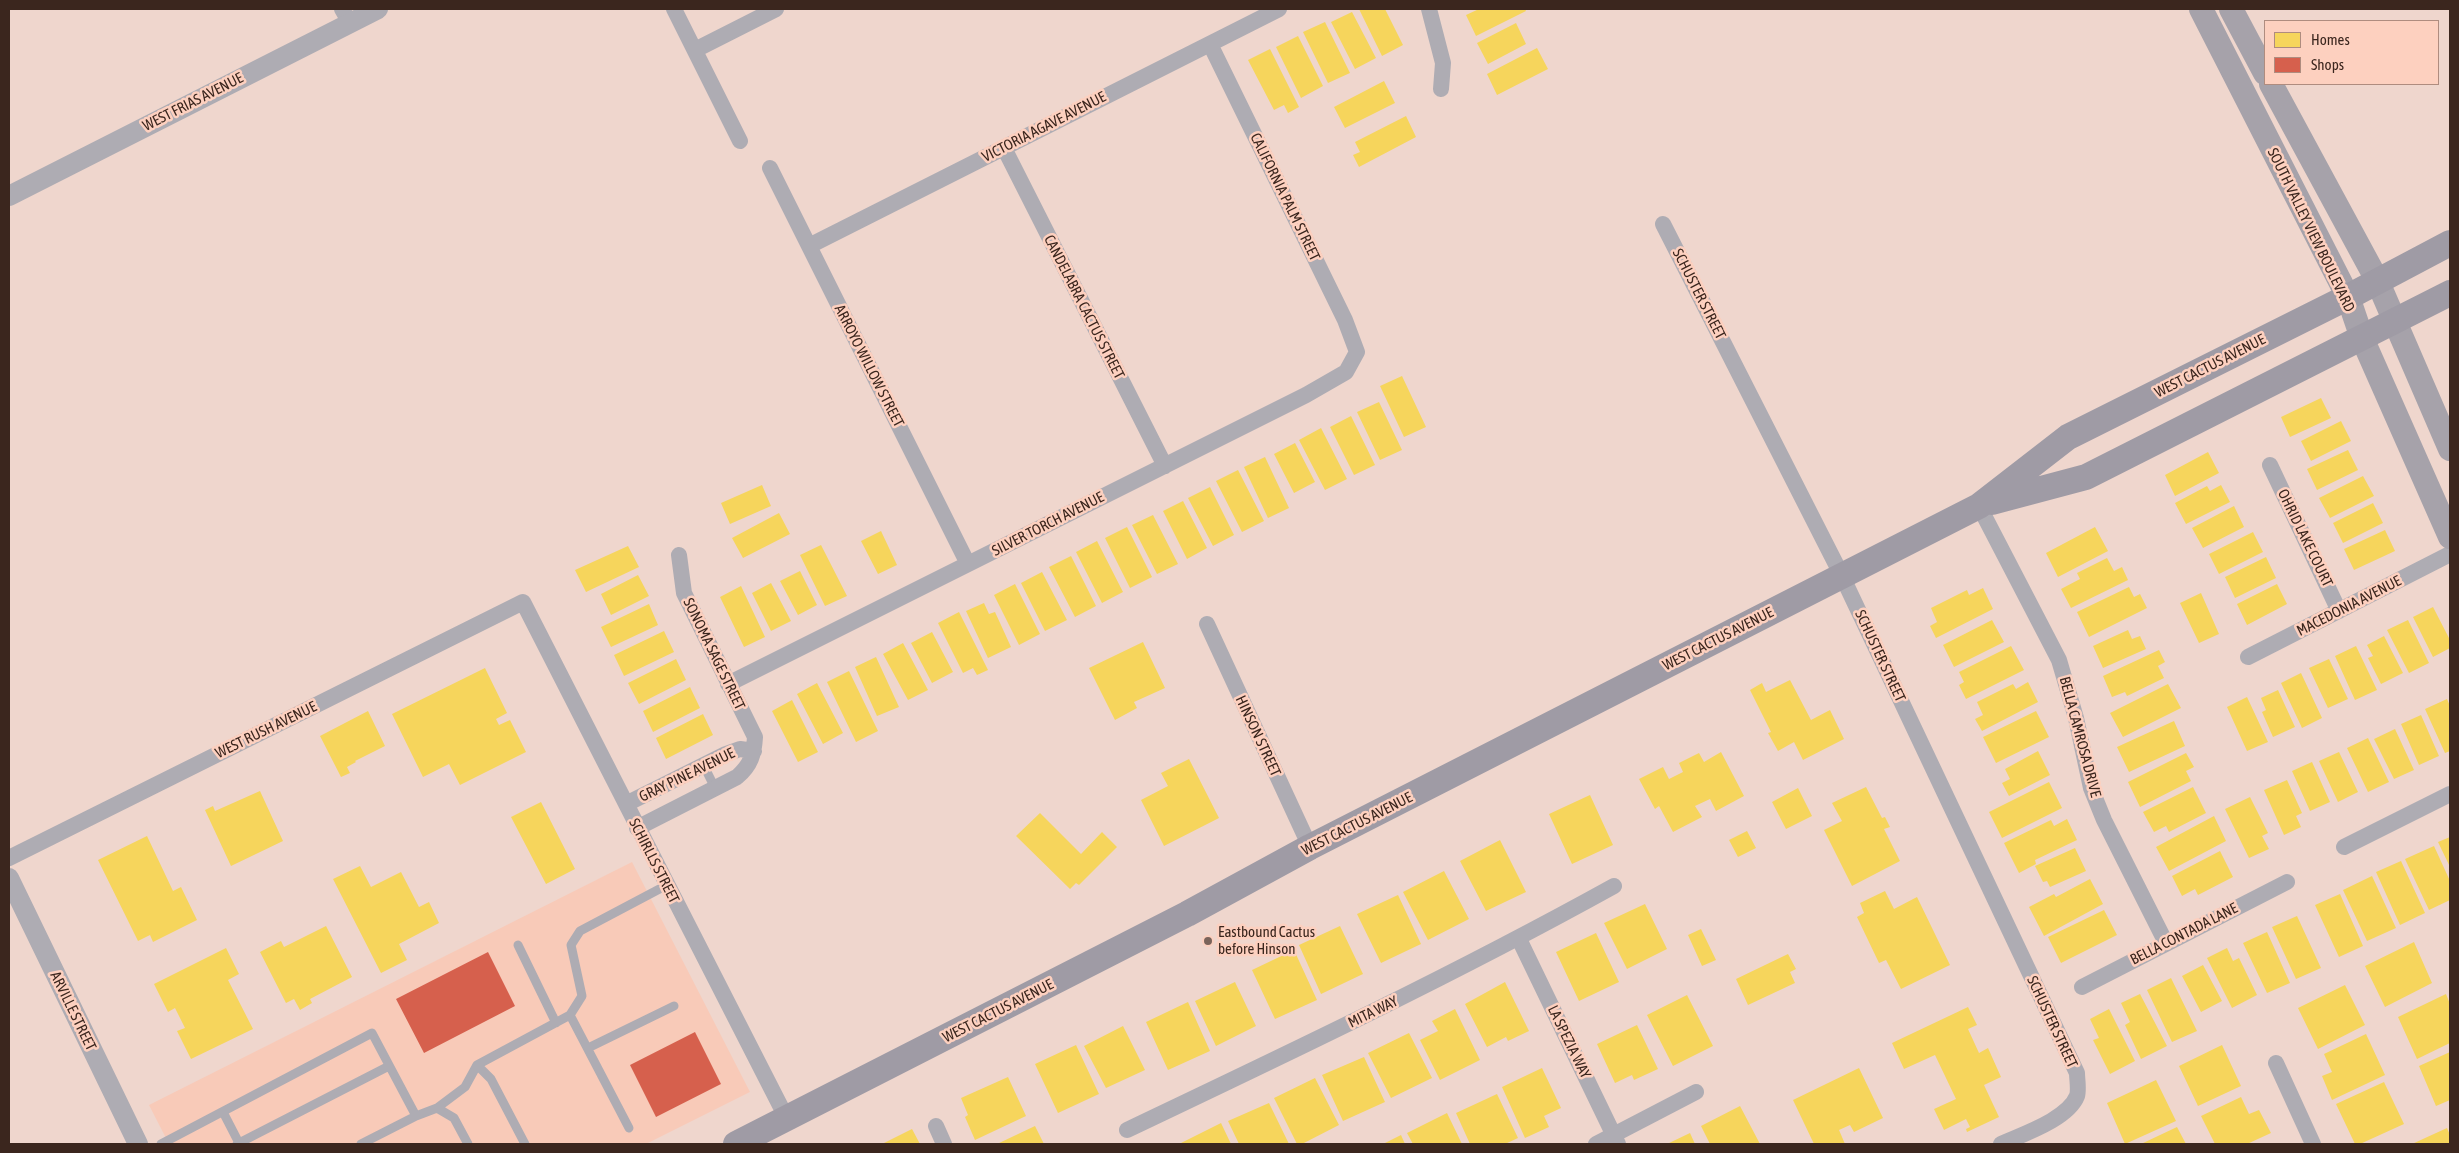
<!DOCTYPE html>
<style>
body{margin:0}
#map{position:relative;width:2459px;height:1153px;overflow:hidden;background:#efd6cd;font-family:"Asap Condensed",sans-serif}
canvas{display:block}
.frame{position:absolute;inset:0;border:10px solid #3b261e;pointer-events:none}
.legend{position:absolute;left:2264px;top:20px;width:175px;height:65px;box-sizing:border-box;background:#fdd0bf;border:1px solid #af8c7f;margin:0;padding:6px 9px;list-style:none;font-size:15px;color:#3b261e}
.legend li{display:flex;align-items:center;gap:10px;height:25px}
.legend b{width:25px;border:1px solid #af8c7f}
</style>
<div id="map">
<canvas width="2459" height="1153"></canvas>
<div class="frame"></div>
<ul class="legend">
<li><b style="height:14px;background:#f6d55c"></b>Homes</li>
<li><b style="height:14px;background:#d6604d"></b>Shops</li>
</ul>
</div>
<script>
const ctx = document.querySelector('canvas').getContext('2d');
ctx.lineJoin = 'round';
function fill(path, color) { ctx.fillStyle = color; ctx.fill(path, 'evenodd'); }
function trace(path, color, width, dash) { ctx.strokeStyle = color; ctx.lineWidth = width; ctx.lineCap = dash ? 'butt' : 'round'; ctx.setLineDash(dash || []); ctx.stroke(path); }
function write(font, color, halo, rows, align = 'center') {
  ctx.font = font + ' "Asap Condensed",sans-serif'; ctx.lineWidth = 5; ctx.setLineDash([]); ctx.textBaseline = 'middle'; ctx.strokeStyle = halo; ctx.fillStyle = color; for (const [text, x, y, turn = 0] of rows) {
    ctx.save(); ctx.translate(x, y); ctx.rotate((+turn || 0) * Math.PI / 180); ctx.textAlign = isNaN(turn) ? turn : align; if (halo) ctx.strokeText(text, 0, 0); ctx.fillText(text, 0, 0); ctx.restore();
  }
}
const built = new Path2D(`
 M632,862L750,1092L646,1144H169L149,1105Z`);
const homes = new Path2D(`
 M1359,9H1385L1403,45L1382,56Z
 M1479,9H1525L1526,11L1476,36L1466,15Z
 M1352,12L1376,58L1355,69L1331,22Z
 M1325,22L1350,73L1328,83L1303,32Z
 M1516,23L1526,44L1488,64L1477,43Z
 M1298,36L1323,86L1301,98L1276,47Z
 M1537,48L1548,69L1497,95L1487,74Z
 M1270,49L1299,107L1288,113L1284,105L1274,110L1248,60Z
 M1384,81L1395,103L1345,128L1334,107Z
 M1406,116L1416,137L1359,167L1353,155L1360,152L1355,142Z
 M1402,376L1426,427L1404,437L1380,386Z
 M2321,398L2331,418L2290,437L2281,417Z
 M1379,402L1402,450L1380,460L1357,412Z
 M1351,416L1375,465L1354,475L1330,427Z
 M2341,421L2351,441L2311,461L2301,441Z
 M1321,428L1347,479L1325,490L1299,440Z
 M1295,443L1315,482L1294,493L1274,454Z
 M2348,450L2358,470L2317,490L2307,469Z
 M2208,452L2219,473L2175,496L2165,475Z
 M1265,457L1289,508L1268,518L1244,467Z
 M1238,470L1264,521L1242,532L1216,481Z
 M2363,476L2374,496L2330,518L2319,498Z
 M762,485L771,506L730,524L721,503Z
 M2221,485L2230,502L2186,524L2175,503L2207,486L2210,491Z
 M1210,487L1234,535L1213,546L1188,498Z
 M1183,501L1207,548L1187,559L1163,511Z
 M2373,503L2383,523L2343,543L2333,523Z
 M2234,506L2244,527L2203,548L2192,528Z
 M779,513L790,534L743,558L732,538Z
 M1153,515L1178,564L1157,574L1132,525Z
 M1127,527L1152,577L1130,588L1105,538Z
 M2095,527L2108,551L2058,577L2046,553Z
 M2385,530L2395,551L2354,570L2344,549Z
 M881,531L897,565L878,574L861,541Z
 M2253,532L2263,552L2219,574L2209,554Z
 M1097,541L1123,592L1102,603L1076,552Z
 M821,545L847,596L825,606L800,555Z
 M628,546L639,567L586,592L575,570Z
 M1071,556L1096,606L1075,617L1049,567Z
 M2266,557L2276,578L2235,598L2225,577Z
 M2107,558L2114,571L2122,567L2128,580L2071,608L2061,589L2080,579L2077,573Z
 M800,571L817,605L798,615L780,581Z
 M1042,572L1067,620L1045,631L1021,583Z
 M638,575L649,596L611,615L601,594Z
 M771,583L791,621L771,631L752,593Z
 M1015,584L1040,634L1019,645L994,595Z
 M2277,584L2287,604L2247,625L2237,604Z
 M741,586L765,637L744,647L720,597Z
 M2129,587L2134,597L2140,594L2147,608L2089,637L2077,612Z
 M1983,588L1993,609L1936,638L1930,626L1937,622L1931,608L1967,590L1969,595Z
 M2201,593L2219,634L2199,643L2180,603Z
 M984,603L989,614L995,612L1011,647L988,658L966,611Z
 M649,604L658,625L611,647L601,627Z
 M2433,607L2450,640V648L2433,657L2413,617Z
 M959,612L988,670L977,675L973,668L963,673L938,623Z
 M1992,620L2004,642L1954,667L1943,645Z
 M2408,620L2429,663L2409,673L2387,630Z
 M2128,630L2132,639L2140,636L2146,649L2103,668L2093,646Z
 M664,631L674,652L624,676L614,655Z
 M932,632L953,672L932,683L911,643Z
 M2384,636L2403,673L2381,684L2368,658L2373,656L2367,645Z
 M1143,642L1165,688L1134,702L1137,708L1115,720L1089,668Z
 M903,643L928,690L908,700L883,654Z
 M2011,646L2024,670L1966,699L1959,685L1964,682L1959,672Z
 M2356,646L2377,690L2355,700L2335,656Z
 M2159,650L2165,662L2158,666L2164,678L2127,696L2125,692L2112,697L2103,676Z
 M876,657L899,707L877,716L855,667Z
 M676,659L686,680L639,704L628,683Z
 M2329,659L2348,699L2328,708L2309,668Z
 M485,668L507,713L496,719L499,725L510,720L526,752L460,785L449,764L423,777L392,714Z
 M849,671L878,731L856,742L827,682Z
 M2301,673L2322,718L2302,728L2281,683Z
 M1790,680L1811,720L1830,710L1844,739L1803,760L1794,742L1778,751L1768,733L1771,732L1750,690L1762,683L1766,692Z
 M2028,682L2038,702L1982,731L1975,719L1983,715L1977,702L2013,684L2016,689Z
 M817,683L843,733L823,744L797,694Z
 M2168,684L2181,708L2123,737L2110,713Z
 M690,687L700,708L653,732L643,711Z
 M2278,690L2295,727L2273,737L2262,712L2266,710L2261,698Z
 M2247,697L2268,742L2247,751L2227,707Z
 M2447,699L2450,706V751L2445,753L2425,709Z
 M792,700L818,752L798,762L772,711Z
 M368,711L385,746L355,761L356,762L347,767L350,773L341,777L320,736Z
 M2036,711L2049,737L1996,763L1983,737Z
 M703,714L713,735L666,759L656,738Z
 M2421,715L2439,756L2419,765L2401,724Z
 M2174,721L2185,746L2129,772L2117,747Z
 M2395,729L2414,770L2394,779L2374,739Z
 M2368,738L2389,782L2368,792L2347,748Z
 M2038,751L2050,775L2009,796L2002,783L2010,779L2005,769Z
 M1721,752L1744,796L1716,811L1710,799L1695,806L1702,817L1673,832L1659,806L1655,809L1639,779L1663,767L1669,779L1683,772L1679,763L1699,753L1704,762Z
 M2339,752L2358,792L2338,802L2319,761Z
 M2186,753L2194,767L2186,771L2191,781L2140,807L2128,782Z
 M1189,759L1219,818L1164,846L1141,800L1168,786L1161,773Z
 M2312,762L2330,802L2310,811L2292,771Z
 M2287,780L2302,813L2296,816L2301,827L2284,835L2264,790Z
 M2049,782L2062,808L2002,838L1989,812Z
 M1866,787L1882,818L1885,817L1890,827L1884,829L1900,861L1852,886L1824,830L1842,821L1832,803Z
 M2193,787L2206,813L2169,832L2166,826L2154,832L2143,812Z
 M1798,788L1812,816L1786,829L1772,802Z
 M260,791L283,841L231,866L205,810L213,806L215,811Z
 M1590,795L1613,845L1572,864L1549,814Z
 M2250,797L2268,833L2262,836L2269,849L2249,858L2225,809Z
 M541,802L575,869L546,884L511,817Z
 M1040,813L1081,854L1102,832L1117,847L1079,885L1076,883L1070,889L1016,836Z
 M2214,816L2226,841L2169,871L2156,847Z
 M2067,819L2077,840L2035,860L2036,864L2019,873L2004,843L2051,820L2054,826Z
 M1747,831L1756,848L1738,857L1729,840Z
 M147,836L173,891L181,887L197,920L153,942L150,935L138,941L98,860Z
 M2450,837V867L2438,842Z
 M1500,840L1526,892L1486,911L1460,861Z
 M2434,846L2450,881V900L2429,910L2405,859Z
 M2075,848L2086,871L2050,887L2047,881L2043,882L2035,866Z
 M2220,851L2233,877L2198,895L2195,889L2182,896L2172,876Z
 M2401,861L2425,913L2400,925L2376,872Z
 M360,866L371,887L401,872L419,907L429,902L439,923L399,944L407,960L381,973L333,879Z
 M1444,871L1469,919L1428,940L1403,892Z
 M2372,876L2396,928L2367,941L2343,890Z
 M2090,879L2103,904L2044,936L2029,907L2054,894L2056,897Z
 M1885,891L1894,909L1917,897L1950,965L1901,989L1886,960L1879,963L1857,917L1864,913L1860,903Z
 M2340,894L2363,946L2339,957L2315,905Z
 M1398,895L1421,944L1381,963L1357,914Z
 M1645,904L1667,949L1627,969L1604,923Z
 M2104,910L2117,935L2061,963L2048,937Z
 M2297,916L2321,968L2296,979L2272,927Z
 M326,926L352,977L310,999L312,1003L300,1010L294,999L286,1003L260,952L281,941L284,947Z
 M1340,926L1363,974L1321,994L1299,945Z
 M1701,929L1716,960L1702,966L1688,935Z
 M2267,932L2290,983L2267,993L2243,943Z
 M1596,933L1619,982L1579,1001L1556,952Z
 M2414,942L2432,983L2385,1007L2365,966Z
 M226,948L239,974L228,980L253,1029L191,1059L177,1031L185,1028L175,1008L168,1012L154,984Z
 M2227,948L2233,961L2239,958L2257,995L2232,1008L2207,958Z
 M1294,950L1317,1000L1275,1019L1252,970Z
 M1788,954L1796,969L1790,972L1795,983L1748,1005L1736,979Z
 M2203,965L2222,1001L2201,1012L2182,976Z
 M2171,978L2197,1031L2172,1042L2147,990Z
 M1235,982L1256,1026L1216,1046L1195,1001Z
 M1505,982L1529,1031L1508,1041L1506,1037L1487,1047L1465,1004Z
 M2345,985L2365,1025L2318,1049L2298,1008Z
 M2140,994L2167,1046L2141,1059L2125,1025L2130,1022L2121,1003Z
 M2446,994L2450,1004V1043L2417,1059L2398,1017Z
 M1687,995L1713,1046L1673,1066L1647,1015Z
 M1188,1002L1210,1051L1168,1070L1146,1022Z
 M1968,1007L1977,1025L1968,1029L1979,1053L1988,1048L2001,1077L1984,1085L1999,1117L1967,1132L1966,1129L1970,1127L1966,1119L1944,1130L1934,1109L1956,1099L1935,1055L1904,1069L1892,1043Z
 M1455,1009L1480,1060L1440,1080L1420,1040L1438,1031L1432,1021Z
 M2109,1009L2135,1061L2110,1074L2093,1040L2099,1038L2090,1019Z
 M1637,1025L1658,1069L1634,1080L1632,1075L1615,1083L1597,1044Z
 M1123,1026L1145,1070L1106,1088L1084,1046Z
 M1409,1033L1432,1078L1391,1098L1368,1053Z
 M2366,1034L2385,1075L2332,1100L2322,1076L2332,1072L2324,1054Z
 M1076,1045L1099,1094L1058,1113L1035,1064Z
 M2222,1045L2241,1086L2198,1106L2179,1066Z
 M2450,1052V1100L2436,1106L2419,1066Z
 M1364,1057L1385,1102L1343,1121L1322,1075Z
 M1542,1068L1561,1108L1544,1116L1549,1127L1525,1138L1502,1087Z
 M1859,1068L1883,1118L1854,1132L1850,1125L1839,1130L1845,1144H1814L1793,1100Z
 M1008,1077L1026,1116L975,1140L965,1117L968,1115L961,1098Z
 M1315,1078L1339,1125L1302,1144H1297L1274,1098Z
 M2156,1080L2176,1121L2125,1144L2107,1103Z
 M2384,1082L2404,1124L2360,1144H2355L2336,1104Z
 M1497,1094L1518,1138L1505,1144H1470L1456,1113Z
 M2241,1097L2249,1114L2259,1110L2271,1133L2247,1144H2215L2201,1116Z
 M1269,1103L1289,1144H1239L1228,1121Z
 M1740,1106L1760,1144H1710L1701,1126Z
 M1447,1113L1462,1144H1413L1407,1133Z
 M1221,1123L1231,1144H1179Z
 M1035,1126L1044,1144H997Z
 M2177,1127L2186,1144H2141Z
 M2447,1128L2450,1135V1144H2412Z
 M912,1129L920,1144H882Z
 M1690,1133L1695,1144H1667Z
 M1401,1135L1405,1144H1383Z`);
const shops = new Path2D(`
 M488,952L515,1006L424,1053L396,999Z
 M695,1032L721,1084L656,1117L630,1065Z`);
const service = new Path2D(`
 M704,766L715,788
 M518,945L556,1023
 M570,1015L629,1128
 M588,1048L674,1006
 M477,1065L491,1079L525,1144
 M437,1108L465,1087L477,1065L570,1015L582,996L571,945L580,931L667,885
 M223,1112L239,1143L237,1144
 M239,1143L389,1066
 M161,1144L372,1033L416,1116L437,1108L454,1118L468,1144
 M361,1144L416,1116`);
const minor = new Path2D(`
 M342,9L350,23
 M674,9L740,141
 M1429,9L1443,63L1441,89
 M695,50L776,9
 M1004,148L1165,466
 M770,168L968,564
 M1663,224L1842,576L2077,1073C2077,1079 2079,1090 2077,1096C2068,1119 2023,1134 2001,1144
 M809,246L1279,9
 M2270,465L2339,611
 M1979,506L2059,660L2076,718L2091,788L2104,820L2166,943
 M1207,624L1310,847
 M2248,657L2450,554
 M728,684L1306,395L1346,372L1357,352L1345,320L1210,44
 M626,804L726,754L740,749L754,751
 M637,828L737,777C751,765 754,754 755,737L684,593L679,555
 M2344,847L2450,794
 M9,858L523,602L787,1119
 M1519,939L1618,1144
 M2082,987L2287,882
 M2276,1063L2313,1144
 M936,1126L944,1144
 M1127,1130C1291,1052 1455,974 1614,886
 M1596,1144L1696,1092`);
const tertiary = new Path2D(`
 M9,196L378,9
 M9,878L138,1144`);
const secondary = new Path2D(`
 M2201,9L2348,297L2362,338L2450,537
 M2231,9L2265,73
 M2271,84L2377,280L2450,449`);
const primary = new Path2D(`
 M1992,502L2086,477L2450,293
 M736,1144L1187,914L1310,847L1979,506L2068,437L2348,297L2450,243`);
const markers = [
 [1208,941,5,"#7a645b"]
];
const streetNames = [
 ["WEST FRIAS AVENUE",193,102,-27],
 ["VICTORIA AGAVE AVENUE",1044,127,-27],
 ["CALIFORNIA PALM STREET",1285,197,64],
 ["SOUTH VALLEY VIEW BOULEVARD",2311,230,64],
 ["SCHUSTER STREET",1699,294,63],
 ["CANDELABRA CACTUS STREET",1084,307,63],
 ["ARROYO WILLOW STREET",869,366,63],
 ["WEST CACTUS AVENUE",2210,366,-27],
 ["SILVER TORCH AVENUE",1048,524,-27],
 ["OHRID LAKE COURT",2305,538,64],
 ["MACEDONIA AVENUE",2349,606,-27],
 ["WEST CACTUS AVENUE",1718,639,-27],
 ["SONOMA SAGE STREET",714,654,64],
 ["SCHUSTER STREET",1880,656,65],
 ["WEST RUSH AVENUE",266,730,-26],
 ["HINSON STREET",1258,736,65],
 ["BELLA CAMROSA DRIVE",2080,737,75],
 ["GRAY PINE AVENUE",687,775,-26],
 ["WEST CACTUS AVENUE",1357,824,-27],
 ["SCHIRLLS STREET",654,861,63],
 ["BELLA CONTADA LANE",2184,934,-27],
 ["ARVILLE STREET",73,1011,64],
 ["WEST CACTUS AVENUE",998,1011,-27],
 ["MITA WAY",1373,1012,-26],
 ["SCHUSTER STREET",2052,1022,65],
 ["LA SPEZIA WAY",1569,1042,64]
];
const poiNames = [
 ["Eastbound Cactus",1218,932],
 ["before Hinson",1218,949]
];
fill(built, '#f8cab8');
fill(homes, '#f6d55c');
fill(shops, '#d6604d');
trace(service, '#aeacb3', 9);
trace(minor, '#aeacb3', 16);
trace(tertiary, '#aeacb3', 20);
trace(secondary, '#a6a2aa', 24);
trace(primary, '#9f9ba5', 26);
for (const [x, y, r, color] of markers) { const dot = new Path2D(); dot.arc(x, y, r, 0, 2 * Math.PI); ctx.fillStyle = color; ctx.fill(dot); trace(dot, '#fdd0bf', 2); }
write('15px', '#3b261e', '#fdd0bf', streetNames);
write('15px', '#3b261e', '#fdd0bf', poiNames, 'left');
</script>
